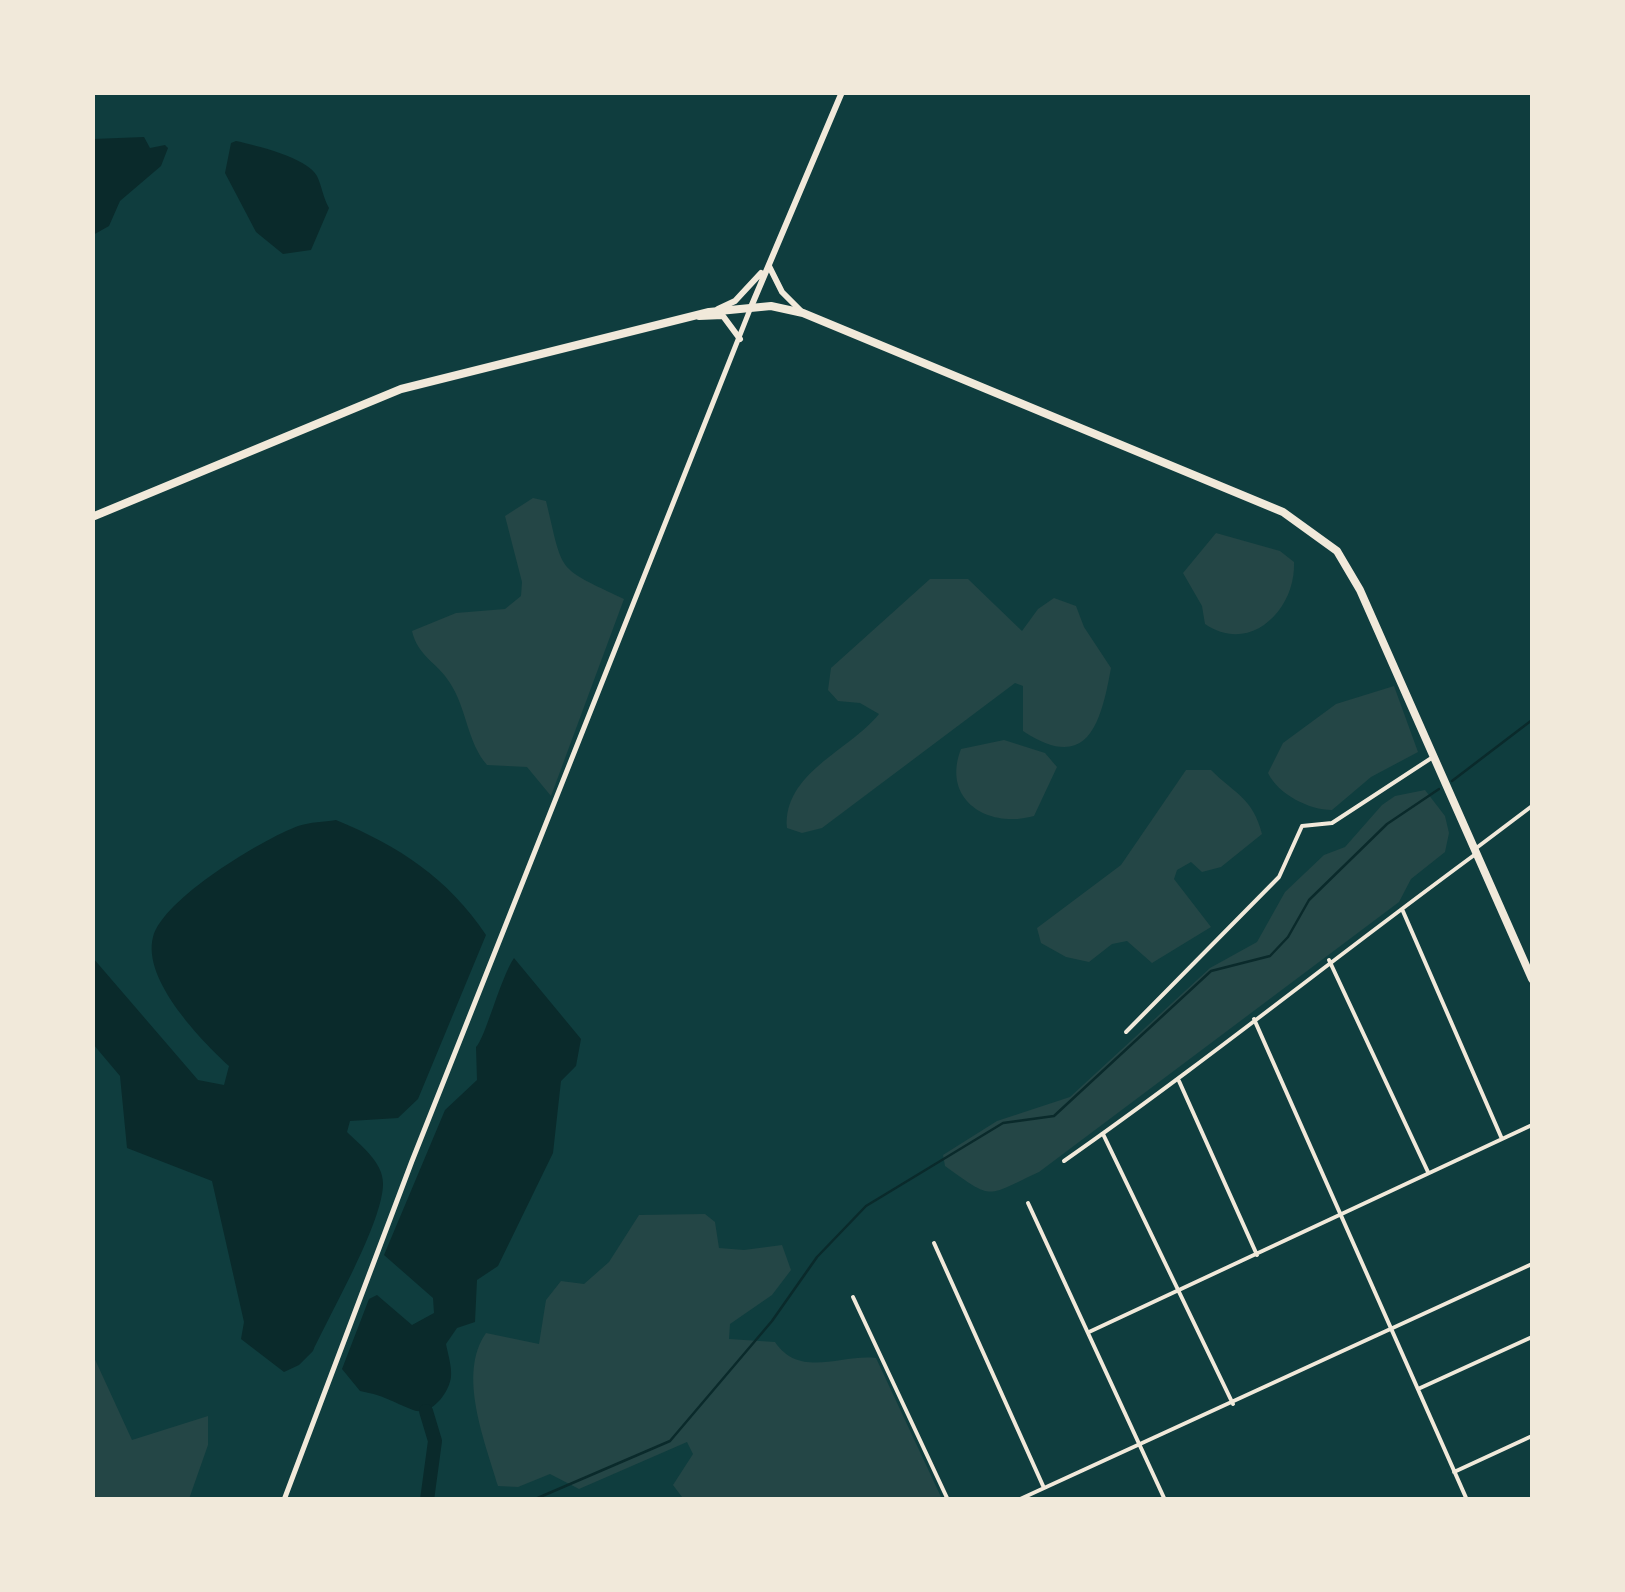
<!DOCTYPE html>
<style>
body{margin:0}
#map{position:relative;width:1625px;height:1592px;overflow:hidden;background:#0f3d3e;font-family:"DM Sans",sans-serif}
canvas{display:block}
.frame{position:absolute;inset:0;border:95px solid #f1e9da;pointer-events:none}
</style>
<div id="map">
<canvas width="1625" height="1592"></canvas>
<div class="frame"></div>
</div>
<script>
const ctx = document.querySelector('canvas').getContext('2d');
ctx.lineJoin = 'round';
function fill(path, color) { ctx.fillStyle = color; ctx.fill(path, 'evenodd'); }
function trace(path, color, width, dash) { ctx.strokeStyle = color; ctx.lineWidth = width; ctx.lineCap = dash ? 'butt' : 'round'; ctx.setLineDash(dash || []); ctx.stroke(path); }
const green = new Path2D(`
 M533,498L546,501C564,575 555,566 624,599L551,796L527,767L487,765C467,742 467,709 450,683C438,663 418,657 412,631L456,613L505,609L521,596L522,582L505,516Z
 M1216,533L1280,551L1294,562C1296,610 1250,655 1205,624L1202,606L1183,573Z
 M930,579H968L1022,631L1038,609L1054,598L1076,606L1084,627L1111,668C1101,723 1088,774 1023,731V686L1015,683L822,828L802,833L787,828C783,773 849,751 879,714L860,703L838,701L828,690L831,668Z
 M1394,686L1418,752L1371,777L1332,810C1309,810 1278,794 1268,773L1283,743L1336,704Z
 M1004,740L1045,753L1057,767L1034,816C988,829 941,800 961,749Z
 M1186,770H1211C1235,794 1253,798 1262,834L1221,867L1202,872L1191,862L1177,870L1174,879L1211,927L1152,963L1127,941L1112,944L1089,962L1066,957L1041,943L1037,928L1121,865Z
 M1425,790L1445,816L1449,833L1445,852L1411,879L1399,902L1039,1172C985,1197 994,1201 945,1166L943,1155L997,1121L1070,1097L1210,968L1257,942L1285,892L1324,855L1345,847L1382,805L1395,796Z
 M705,1214L715,1222L719,1248L744,1250L782,1245L791,1270L772,1295L730,1324L729,1339L775,1342C800,1379 841,1354 876,1358L942,1499L682,1497L673,1485L693,1454L687,1442L579,1489L550,1474L518,1487L498,1486C485,1441 457,1374 486,1333L539,1344L546,1300L561,1281L584,1284L609,1262L639,1215Z
 M92,1353L132,1440L208,1416V1445L189,1499H93Z`);
const water = new Path2D(`
 M144,137L150,148L165,145L168,148L161,166L120,201L109,226L93,235V139Z
 M236,141C255,145 308,158 317,176C322,187 323,197 329,208L311,250L283,254L256,232L225,173L231,143Z
 M336,820C399,846 448,878 486,935L418,1099L398,1118L350,1121L347,1132C360,1145 383,1162 383,1183C384,1220 330,1314 313,1351L299,1365L284,1372L241,1339L244,1322L212,1181L127,1148L120,1076L93,1044V958L198,1080L224,1085L229,1066C201,1040 142,980 153,937C163,899 261,840 298,826C310,822 324,822 336,820Z
 M514,958L581,1039L576,1066L561,1081L553,1153L498,1266L477,1280L475,1322L457,1328L446,1344C448,1354 452,1367 451,1377C449,1393 431,1417 413,1410C390,1401 386,1396 360,1391L342,1369L369,1299L377,1295L412,1325L434,1313L433,1298L384,1255L445,1110L477,1080L476,1047C485,1039 500,979 514,958Z`);
const stream = new Path2D(`
 M1452,781L1532,720
 M533,1500L670,1441L772,1321L817,1257L866,1206L1003,1123L1054,1116L1211,971L1270,956L1288,937L1309,900L1387,824L1439,789`);
const river = new Path2D(`
 M426,1411L435,1441L427,1500`);
const minor = new Path2D(`
 M1475,849L1532,806
 M1402,909L1502,1139
 M1329,960L1428,1172
 M1254,1019L1467,1500
 M1126,1032L1279,877L1302,826L1332,823L1433,757
 M1179,1081L1257,1255
 M1103,1134L1233,1404
 M1064,1161C1204,1063 1338,955 1477,853
 M1028,1203L1165,1500
 M934,1243L1044,1488
 M853,1297L948,1500
 M1089,1332L1532,1125
 M1418,1389L1532,1337
 M1454,1472L1532,1436
 M1018,1500L1532,1264`);
const tertiary = new Path2D(`
 M284,1500L412,1161L751,307`);
const primary = new Path2D(`
 M769,266L782,292L802,312
 M751,307L842,92
 M718,309L735,301L761,273
 M699,317L723,316L740,339`);
const trunk = new Path2D(`
 M92,517L401,389L709,312L771,306L803,313L1283,512L1337,551L1360,590L1532,979`);
fill(green, '#244646');
fill(water, '#0a2a2b');
trace(stream, '#0a2a2b', 2.5);
trace(river, '#0a2a2b', 14);
trace(minor, '#f1e9da', 4);
trace(tertiary, '#f1e9da', 5);
trace(primary, '#f1e9da', 6);
trace(trunk, '#f1e9da', 8);
</script>
